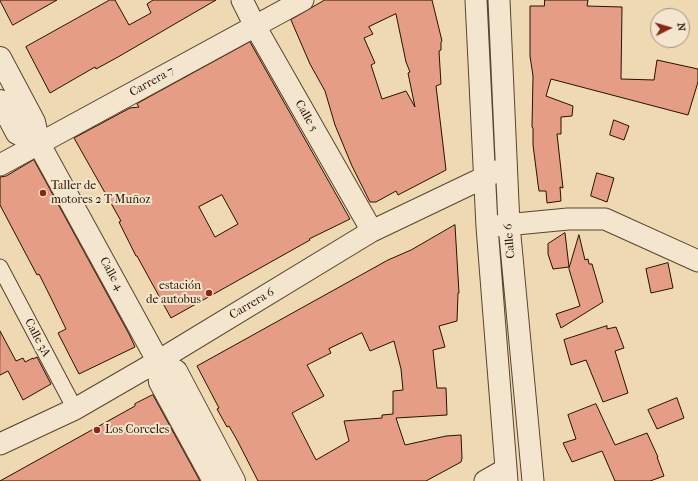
<!DOCTYPE html>
<meta charset="utf-8">
<style>
body{margin:0}
#map{position:relative;width:698px;height:481px;overflow:hidden;background:#eed9b3;font-family:"IM FELL French Canon",serif}
canvas{display:block}
.north{position:absolute;left:650px;top:8px;width:40px;height:40px;box-sizing:border-box;background:#f4e6ce;border:1px solid #a2917c;border-radius:50%;rotate:85deg;font-size:11px;font-weight:700;line-height:16px;text-align:center;color:#271200}
.north::after{content:'';display:block;margin:auto;width:14px;height:18px;background:#8f2418;clip-path:polygon(50% 0,100% 100%,50% 72%,0 100%)}
</style>
<div id="map">
<canvas width="698" height="481"></canvas>
<div class="north">N</div>
</div>
<script>
const ctx = document.querySelector('canvas').getContext('2d');
ctx.lineJoin = 'round';
function fill(path, color) { ctx.fillStyle = color; ctx.fill(path, 'evenodd'); }
function trace(path, color, width, dash) { ctx.strokeStyle = color; ctx.lineWidth = width; ctx.lineCap = dash ? 'butt' : 'round'; ctx.setLineDash(dash || []); ctx.stroke(path); }
function write(font, color, halo, rows, align = 'center') {
  ctx.font = font + ' "IM FELL French Canon",serif'; ctx.lineWidth = 4; ctx.setLineDash([]); ctx.textBaseline = 'middle'; ctx.strokeStyle = halo; ctx.fillStyle = color; for (const [text, x, y, turn = 0] of rows) {
    ctx.save(); ctx.translate(x, y); ctx.rotate((+turn || 0) * Math.PI / 180); ctx.textAlign = isNaN(turn) ? turn : align; if (halo) ctx.strokeText(text, 0, 0); ctx.fillText(text, 0, 0); ctx.restore();
  }
}
const building = new Path2D(`
 M0,0H57L13,25Z
 M110,0H115L129,25L151,13L147,4L153,0H216L118,57L96,69L95,67L50,93L26,47Z
 M325,0H432L442,41L441,42V50L439,51L441,84L436,86L446,170L398,195L396,191L376,202H370L352,166L335,125L325,91L310,64L291,20ZM396,14L406,62L410,72L408,73L415,107L406,91L382,99L371,65L375,63L364,38L373,34L369,27Z
 M545,0H588L587,6L622,7L621,79L654,80L657,60L698,69V82L688,115L551,79L546,96L573,106L572,116L561,117V134H557L563,188L560,187L561,201L547,203L546,191H539L538,184L533,145V128L532,127L533,76L530,56V6H544Z
 M250,42L350,219L309,239L310,240L171,318L137,256H136L119,222L121,221L74,138L130,108L139,107L137,104ZM222,195L238,224L215,237L199,207Z
 M614,120L629,126L624,140L610,135Z
 M34,160L129,334L135,347L79,374L58,333L66,329L51,298L39,274L37,275L0,205V177L6,176Z
 M597,173L614,178L607,202L591,196Z
 M455,225L459,293H458L457,321L439,326L445,347L433,350L437,388H446L447,415L396,418L405,445L446,436L461,435L462,458L461,462L426,481H258L237,440L229,426L227,427L217,409L219,408L197,366L388,260L411,250ZM362,333L370,351L394,341L401,369L403,390L393,391V414L382,415V418L344,421L349,441L316,460L292,413L324,396L307,365L331,353L329,349Z
 M565,233L569,267L553,269L548,254V244Z
 M579,235L585,260L588,259L589,264H592L603,302L561,328L556,314L580,306L569,269Z
 M668,263L673,288L651,293L646,269Z
 M607,326V329L616,327L624,348L615,351L628,393L603,402L586,360L571,365L564,340Z
 M0,331L16,361L23,358L25,362L33,358V359L37,357L51,384L23,400L8,371L0,375Z
 M153,395L200,481H0L135,406V404Z
 M677,398L684,418L657,429L648,410Z
 M596,404L615,445L647,433L658,457H657L664,476L650,481H615L602,451L572,462L563,443L576,439L568,415Z`);
const pedestrian = new Path2D(`
 M0,267L75,409`);
const minor = new Path2D(`
 M242,0L255,26L372,231
 M476,0L487,227L507,481
 M499,0L509,225L533,481
 M0,165L303,0
 M495,226L568,219H605L698,261
 M0,444L75,409L158,361L372,231L506,167
 M485,481L506,469`);
const tertiary = new Path2D(`
 M0,58L34,122L39,144L158,361L176,371L234,481
 M0,101L17,133L39,144
 M158,361L160,382L214,481`);
const markers = [
 [43,193,4,"#8f2418"],
 [209,293,4,"#8f2418"],
 [97,430,4,"#8f2418"]
];
const streetNames = [
 ["Carrera 7",152,82,-29],
 ["Calle 5",306,116,60],
 ["Calle 6",510,241,-95],
 ["Calle 4",111,274,61],
 ["Carrera 6",252,304,-31],
 ["Calle 3A",37,338,62]
];
const poiNames = [
 ["Taller de",51,186],
 ["motores 2 T Muñoz",51,200],
 ["estación",201,286,"right"],
 ["de autobus",201,300,"right"],
 ["Los Corceles",105,430]
];
fill(building, '#e59d85');
trace(building, '#271200', 1);
trace(pedestrian, '#59442d', 17);
trace(minor, '#59442d', 23);
trace(tertiary, '#59442d', 24);
trace(pedestrian, '#f4e6ce', 15);
trace(minor, '#f4e6ce', 21);
trace(tertiary, '#f4e6ce', 22);
for (const [x, y, r, color] of markers) { const dot = new Path2D(); dot.arc(x, y, r, 0, 2 * Math.PI); ctx.fillStyle = color; ctx.fill(dot); trace(dot, '#f4e6ce', 1.5); }
write('12px', '#271200', '#f4e6ce', streetNames);
write('12px', '#271200', '#f4e6ce', poiNames, 'left');
</script>
